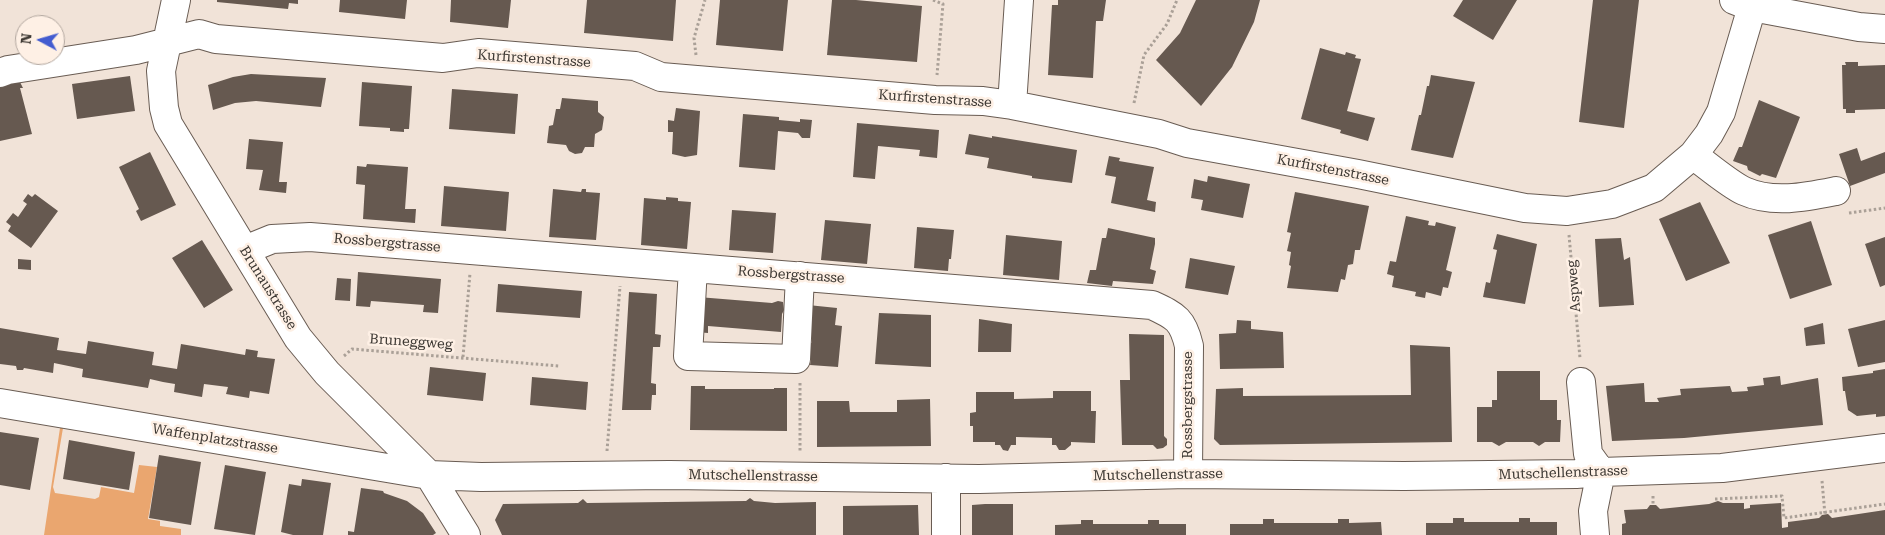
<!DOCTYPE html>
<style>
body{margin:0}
#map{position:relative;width:1885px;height:535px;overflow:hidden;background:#f1e3d8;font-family:"Roboto Serif",serif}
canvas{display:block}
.north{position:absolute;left:15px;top:15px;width:50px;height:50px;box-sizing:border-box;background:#fef0e5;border:1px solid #b1a69e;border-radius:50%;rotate:276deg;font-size:14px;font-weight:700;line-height:20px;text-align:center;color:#3d3833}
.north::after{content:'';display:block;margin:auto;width:18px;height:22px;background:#435cd0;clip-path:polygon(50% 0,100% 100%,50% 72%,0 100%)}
</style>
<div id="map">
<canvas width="1885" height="535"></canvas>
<div class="north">N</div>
</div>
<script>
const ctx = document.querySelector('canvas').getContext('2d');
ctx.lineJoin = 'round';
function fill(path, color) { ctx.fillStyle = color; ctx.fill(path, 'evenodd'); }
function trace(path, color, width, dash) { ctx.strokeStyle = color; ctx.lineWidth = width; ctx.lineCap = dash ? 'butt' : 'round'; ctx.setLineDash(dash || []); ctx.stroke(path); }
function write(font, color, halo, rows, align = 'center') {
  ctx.font = font + ' "Roboto Serif",serif'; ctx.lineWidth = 5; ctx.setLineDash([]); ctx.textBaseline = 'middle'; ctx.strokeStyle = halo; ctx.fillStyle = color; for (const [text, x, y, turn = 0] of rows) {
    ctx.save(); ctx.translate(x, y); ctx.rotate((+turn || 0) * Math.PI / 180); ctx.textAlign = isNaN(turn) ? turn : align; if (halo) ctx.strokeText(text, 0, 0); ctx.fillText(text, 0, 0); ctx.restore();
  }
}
const green = new Path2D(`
 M60,428H63L53,487L55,493L95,499L99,497L101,487L134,493L139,465L157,467L148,519L160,521V526L181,529V535H44Z`);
const building = new Path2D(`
 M217,0H298V4L289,3L288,9L217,2Z
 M340,0H407L405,19L339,12Z
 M451,0H511L508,28L450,22Z
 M587,0H676L673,41L584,33Z
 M720,0H788L783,51L716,45Z
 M832,0H856L922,6L917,62L827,55Z
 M1058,0H1106L1103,21H1096L1093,78L1048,75L1052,5H1058Z
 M1196,0H1260L1254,22L1232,67L1201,106L1156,60L1180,33Z
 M1463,0H1517L1493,40L1453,16Z
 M1593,0H1639L1624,128L1579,122Z
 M1320,48L1345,55L1346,52L1356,55L1355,58L1361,59L1347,111L1375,118L1368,141L1340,133L1341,130L1301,119Z
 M1845,62H1858V66L1885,65V109L1855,110V113H1846V109H1843L1842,65H1846Z
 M251,74L326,78L321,107L256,101L235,103L213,110L208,85L233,77Z
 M1431,75L1475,82L1453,158L1411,150L1419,115H1421L1427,86H1429Z
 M17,76L23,88H20L32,134L0,141V81Z
 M130,76L135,111L77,119L72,84Z
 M362,82L412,86L409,129H404V132L390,131V128L359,126Z
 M452,89L518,94L515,134L449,129Z
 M562,98L598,101V112L604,117L602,130L595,134L594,147H585L582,153L575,154L569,151L566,145L547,143L549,126L553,125L556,109H560Z
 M1759,100L1800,117L1776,178L1762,174L1760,176L1748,170L1747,166L1733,161L1739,147H1742Z
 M676,108L700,111L697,155L685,157L672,154L673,132H668V120L674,121Z
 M743,114L779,117V120L800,122V119L812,120L810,138H802L798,133L778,131L775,170L739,167Z
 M857,123L939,130L937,158L919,156L920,150L878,146L875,179L853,177Z
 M969,134L992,138V136L1077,150L1072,183L1032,178V176L987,168L989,158L965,154Z
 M249,139L283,142L279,182H287L286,193L259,190L263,170L246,169Z
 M1857,148L1861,161L1885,152V173L1850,186L1839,154Z
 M150,152L176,205L141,221L136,211L139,209L119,167Z
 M1109,156L1120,158L1119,161L1154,167L1147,200L1156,202L1155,212L1111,203L1116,177L1105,175Z
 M367,164L408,167L405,209H416L415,223L363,219L365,185L356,184L357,166L366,167Z
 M1208,176L1250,184L1243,218L1201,210L1203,200L1191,198L1194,179L1207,182Z
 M444,186L509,192L506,231L441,226Z
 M553,189L581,192L582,189H586V192L600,193L596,240L549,237Z
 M1295,192L1369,206L1360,250H1355L1353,264L1348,265L1345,280L1341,279L1338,292L1287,288L1291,266L1289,265L1291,252L1287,251L1291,233L1287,232Z
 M28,194L32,197L35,194L58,211L31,248L8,231L11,226L6,222L13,213L18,217L27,204L23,201Z
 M666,197L678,198V201L691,202L687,249L641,245L644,198L666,200Z
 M1700,202L1730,263L1686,281L1659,219Z
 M732,210L776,213L773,253L729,250Z
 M1406,216L1429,221L1428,225L1435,226L1436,222L1456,227L1446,270L1452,272L1448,288L1443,287L1441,296L1426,292L1425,298L1415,296L1416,292L1392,287L1394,276L1387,274L1390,261L1396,262Z
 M825,220L871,224L867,264L821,260Z
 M1811,221L1832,285L1790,299L1768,235Z
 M917,227L954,230L951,259H949L948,271L914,268Z
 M1108,228L1155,238V244L1150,269L1156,271L1153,284L1113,281L1112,286L1087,283L1090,270H1096L1102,238H1106Z
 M1497,234L1537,244L1525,304L1483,297L1486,282L1490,283L1497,250L1493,249Z
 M1006,235L1062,241L1059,280L1003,275Z
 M1885,237V285L1880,287L1865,244Z
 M1621,238L1624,260L1630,257L1634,305L1599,307L1595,239Z
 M202,240L233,290L204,308L172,258Z
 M1190,258L1235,266L1228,295L1185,288Z
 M18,259L31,260V270L18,269Z
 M358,272L441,279L438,313L423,312L424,305L371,301L370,307L356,306Z
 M337,278L351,279L350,301L335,300Z
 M498,284L582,291L580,318L496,312Z
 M629,292L657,294L655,334L661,335L660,347H653L651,383L656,384V395H652L651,410H622Z
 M698,297L772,303L778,301L783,302L784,310L782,314L781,332L708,326V333L696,332Z
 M808,305L837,308L835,325L842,326L838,367L810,365L811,360H803L804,342L812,343V335L805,334Z
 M879,313L931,315V367L875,364Z
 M979,319L1012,324L1011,352H978Z
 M1237,320L1251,321V329L1283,332L1284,368L1220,369L1219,334L1236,333Z
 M1885,320V362L1858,367L1848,329Z
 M1823,323L1825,344L1806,346L1804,328Z
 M0,328L59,338L57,350L86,354L88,341L154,352L152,365L177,369L181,344L245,355L246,349L258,351L257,357L275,359L269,394L250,391L249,398L226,394L228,387L204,384L202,397L174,392L175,384L163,382L150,379L148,388L82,377L83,369L54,363L53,373L24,368L23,370H17L16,366L0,364Z
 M1129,334L1164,335V436L1167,439V445L1163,448L1157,449L1153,445H1122L1120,380H1130Z
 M1410,345L1450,347L1452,442L1220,445L1214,439L1216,389L1243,388V396L1411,395Z
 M430,367L486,373L483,401L427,395Z
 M1885,369V416L1876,417V414L1857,416L1848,410L1845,391H1843L1842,377L1873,373V371Z
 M1497,371H1540V400H1557V420H1561L1560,442H1545L1539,446L1533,442H1506L1499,446L1492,442H1477V407H1492V400H1497Z
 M1780,376L1781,385L1818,378L1823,425L1684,438L1612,441L1606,386L1644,383L1645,402H1659L1657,398L1681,395L1680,389L1730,386L1732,392L1748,391L1747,387L1764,385L1763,378Z
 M532,377L588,382L586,410L530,405Z
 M691,386H705V389H774V388H787V431L690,430Z
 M1053,391H1091V411H1096L1095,443L1071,442V445L1065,450H1059L1056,445H1052V438L1016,437V445H1011L1008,451L1003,450L1000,445H995V442H973V426H970V413L976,412V392H1014V399L1053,398Z
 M930,399L931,446L817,447V401H849L850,412H897V400Z
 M0,432L39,438L30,490L0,485Z
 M69,440L135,452L129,490L63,479Z
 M159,455L201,462L191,525L149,518Z
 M225,465L266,472L255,535L214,529Z
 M302,479L331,483L323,535H293L281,532L289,484L301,486Z
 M361,488L383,491L384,493L407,501L423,513L436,533L433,535H348V531L354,532Z
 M750,498L754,501L775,503L816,502V535H502L495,520L503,504L578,503L583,499L587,503L746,501Z
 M1718,501L1723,503H1744V509L1750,508V505L1781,503L1782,528L1788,527V522L1819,518L1822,515L1828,514L1832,518L1885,510V535H1622V524L1626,523L1624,510L1647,509L1650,505H1656L1660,509L1709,504Z
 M985,504H1013V535H972V505Z
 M918,505L919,535H843V506Z
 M1453,518H1464V522H1519V518H1530V522H1557V535H1426V523H1453Z
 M1263,519H1274V523H1338V519H1349V523L1381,522L1382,535H1230V524H1263Z
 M1081,520H1093V524H1148V520H1159V524H1186V535H1055V525L1081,524Z`);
const path = new Path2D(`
 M933,0L943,4L937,75
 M696,55L694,38L705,0
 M1134,103L1144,55L1167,24L1177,0
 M1849,213L1885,208
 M1569,235L1580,358
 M344,356L352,349L559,366
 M463,357L470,273
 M800,383V451
 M607,451L620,286
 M1822,481L1825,515
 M1653,496V505
 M1715,499L1782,496L1784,518L1885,504`);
const minor = new Path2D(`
 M176,0L161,71L164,108L168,124L298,338L327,373L429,475L466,535
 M1734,0L1752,7L1859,27L1885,29
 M0,73L8,70L136,50L199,34L216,39L443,58L478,53L635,66L661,77L935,100L983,101L1012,105L1159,134L1187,143L1358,174L1525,208L1567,211L1612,204L1654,188L1693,155L1709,134L1721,112L1752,7
 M1012,105L1019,0
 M1693,155C1707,165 1729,184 1744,191C1773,204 1806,197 1836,191
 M245,250L272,239L310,237L1152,305C1176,316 1183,320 1189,346L1188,474
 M693,268L688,356L796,359L800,276
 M1581,382L1588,454L1601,472
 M0,403L429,475L481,477L669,475L979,479L1188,474L1404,476L1576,474L1601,472L1722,468L1885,448
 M946,535V478
 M1595,535L1593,511L1601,472`);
const streetNames = [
 ["Kurfirstenstrasse",534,59,4],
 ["Kurfirstenstrasse",935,99,4],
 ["Kurfirstenstrasse",1333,170,11],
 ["Rossbergstrasse",387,243,5],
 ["Rossbergstrasse",791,275,4],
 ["Aspweg",1574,286,-95],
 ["Brunaustrasse",268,288,58],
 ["Bruneggweg",411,342,4],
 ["Rossbergstrasse",1188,405,-90],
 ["Waffenplatzstrasse",215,439,9],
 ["Mutschellenstrasse",1563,473,-2],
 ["Mutschellenstrasse",1158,475,-1],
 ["Mutschellenstrasse",753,476,1]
];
fill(green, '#eaa66f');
fill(building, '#665950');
trace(minor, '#695c53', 30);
trace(path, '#aaa097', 3, [2.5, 2.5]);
trace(minor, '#fff', 28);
write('14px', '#3d3833', '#fef0e5', streetNames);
</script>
